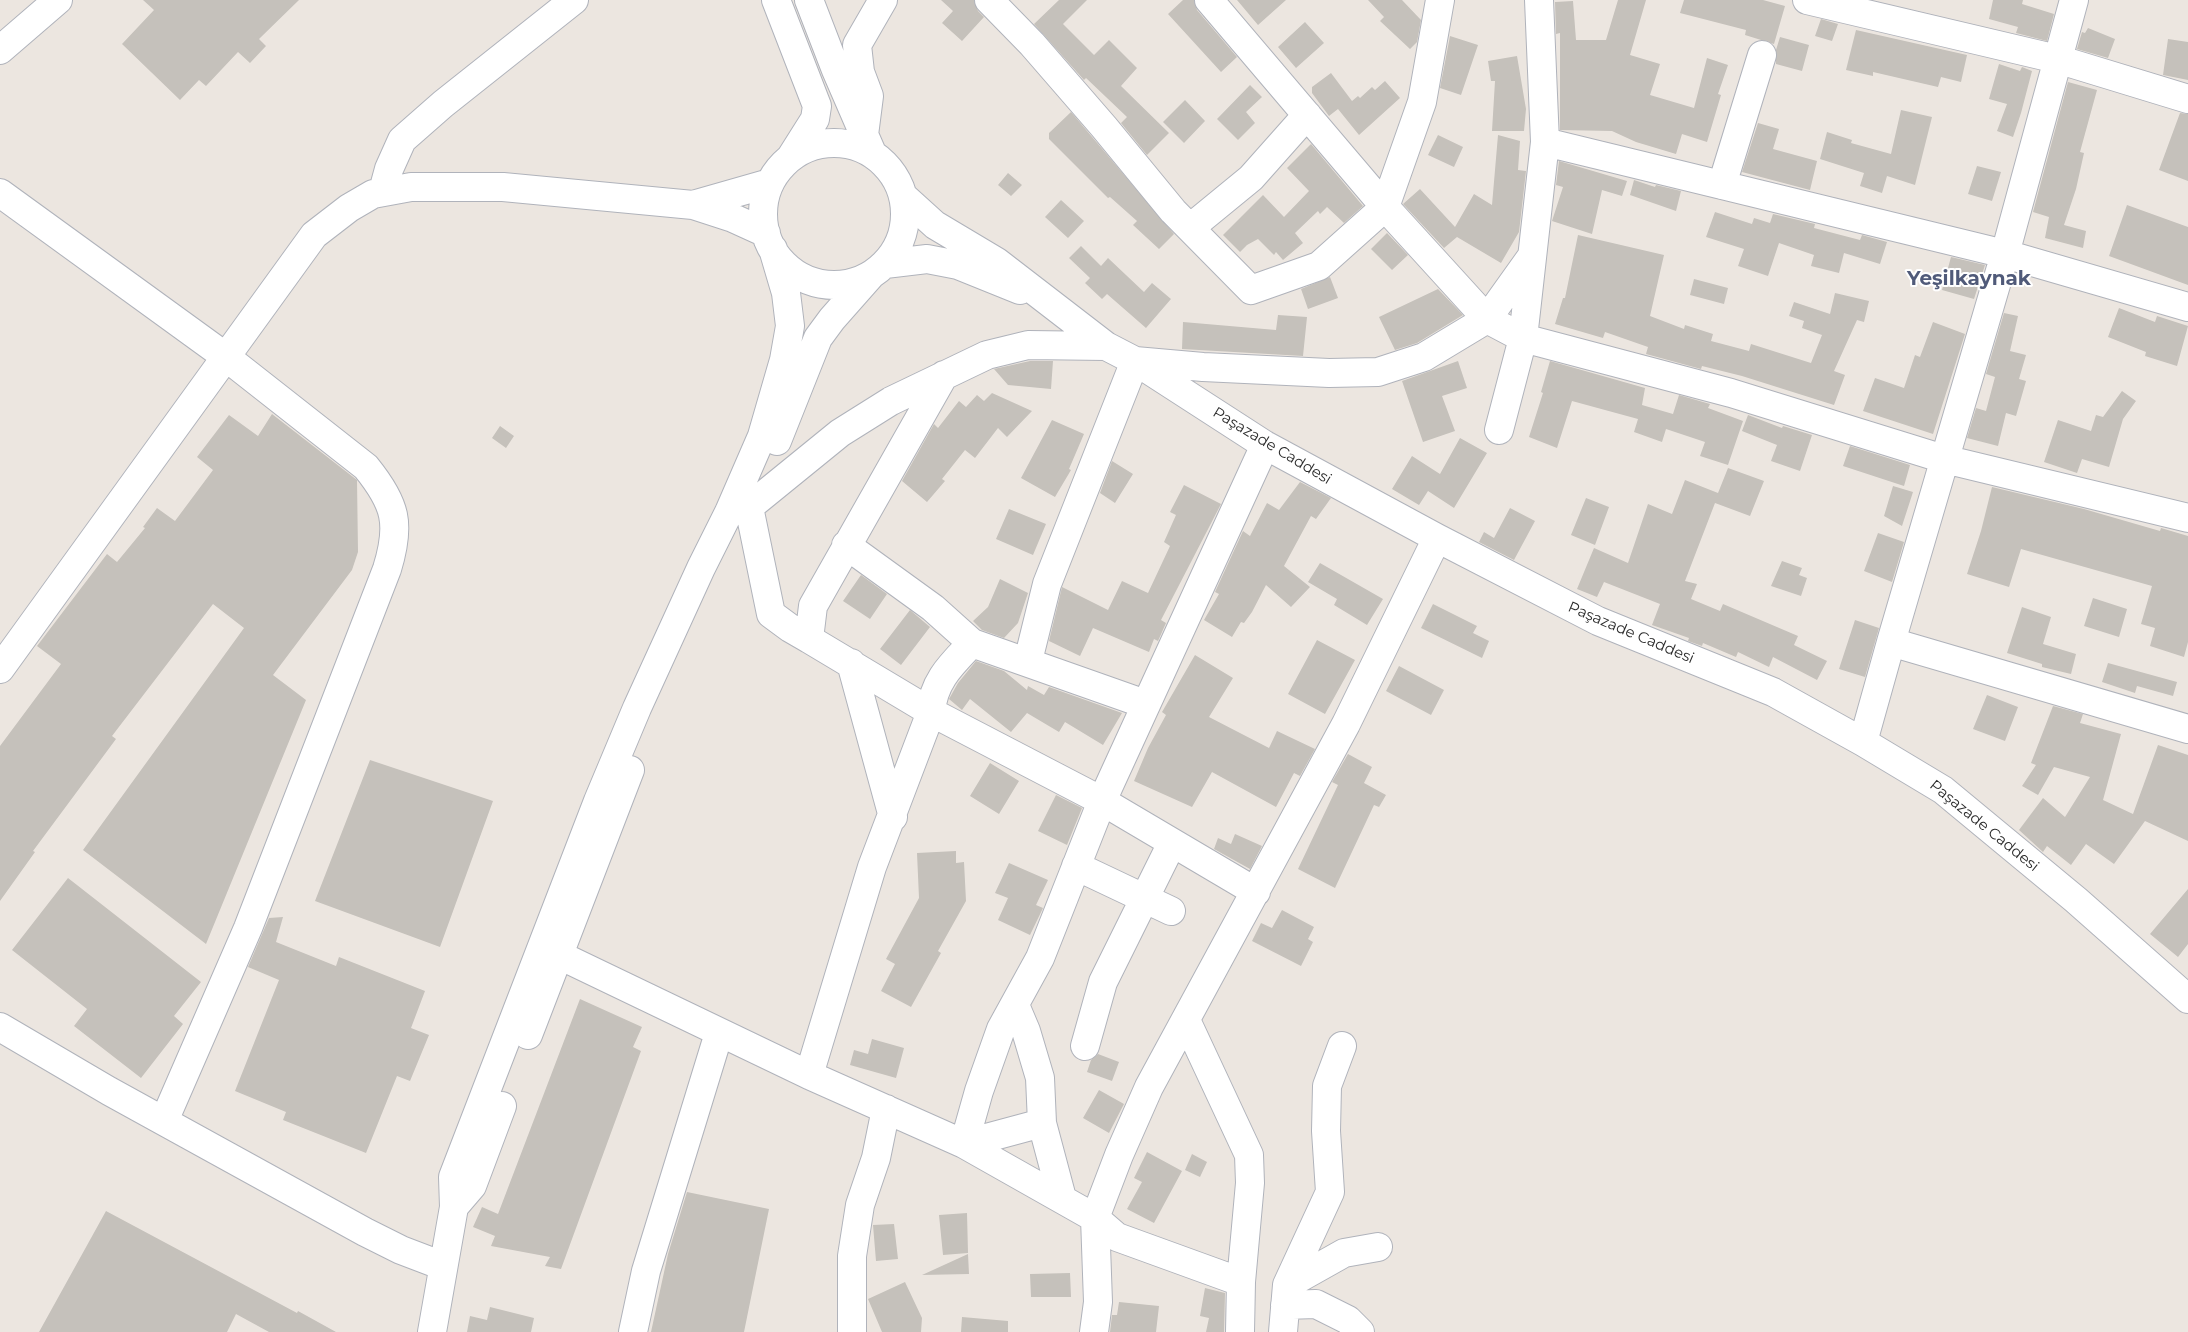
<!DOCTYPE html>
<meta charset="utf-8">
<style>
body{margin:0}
canvas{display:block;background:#ece6e0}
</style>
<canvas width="2188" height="1332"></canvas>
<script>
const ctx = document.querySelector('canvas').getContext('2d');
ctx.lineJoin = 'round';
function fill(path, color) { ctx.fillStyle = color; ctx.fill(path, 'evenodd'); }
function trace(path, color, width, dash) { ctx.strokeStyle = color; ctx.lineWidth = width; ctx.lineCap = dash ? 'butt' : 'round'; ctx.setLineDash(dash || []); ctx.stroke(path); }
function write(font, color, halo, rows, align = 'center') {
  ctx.font = font + ' Montserrat,sans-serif'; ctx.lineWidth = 4; ctx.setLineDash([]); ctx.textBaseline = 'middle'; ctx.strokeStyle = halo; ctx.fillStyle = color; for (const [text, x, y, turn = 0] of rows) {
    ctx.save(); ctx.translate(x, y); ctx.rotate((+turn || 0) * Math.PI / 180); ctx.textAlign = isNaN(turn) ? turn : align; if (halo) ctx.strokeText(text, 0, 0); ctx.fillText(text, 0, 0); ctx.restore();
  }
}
const building = new Path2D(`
 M143,0H299L259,39L266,46L250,63L238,52L206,86L199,80L180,100L122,44L154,10Z
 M941,0H974L978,11L984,17L962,41L942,23L953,11Z
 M1059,0H1087L1063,24L1094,55L1109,40L1137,68L1121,86L1169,133L1147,155L1121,123L1127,117L1086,78L1084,80L1034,24Z
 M1183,0H1194L1197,10L1237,57L1221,72L1168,14Z
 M1237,0H1286L1258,25Z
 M1368,0H1402L1421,20L1417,42L1410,49L1380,21L1384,17Z
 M1618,0H1646L1630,55L1660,64L1650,95L1694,108L1707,58L1728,65L1718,94L1721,95L1707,142L1682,134L1676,154L1636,142L1612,131L1560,130V33L1556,34L1555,2L1573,1L1576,40H1606Z
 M1684,0H1763L1785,6L1774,44L1745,35L1746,30L1680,13Z
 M1993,0H2023L2022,4L2054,14L2047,41L2016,33L2018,27L1989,19Z
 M1821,19L1838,24L1832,41L1815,36Z
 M1305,22L1324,43L1296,68L1278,47Z
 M2088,28L2115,39L2108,58L2077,49L2082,32L2085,33Z
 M1856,30L1967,55L1961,82L1941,77L1938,87L1873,72V76L1846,70Z
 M1450,36L1478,45L1461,95L1440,88Z
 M1780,37L1809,45L1802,71L1776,64V50Z
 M2168,39L2188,42V80L2163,75Z
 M1517,56L1526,109L1524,131H1492L1495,81H1491L1488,61Z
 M1999,64L2020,71L2022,67L2032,71L2021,113L2013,137L1997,131L2007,104L1989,99Z
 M1331,73L1352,101L1358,96L1360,98L1372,87L1375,90L1385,81L1400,98L1359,135L1338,109L1329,116L1312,93V87Z
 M2068,82L2097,90L2080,152L2084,153L2076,189L2064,225L2086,231L2083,248L2045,238L2049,217L2033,212Z
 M1250,85L1262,97L1246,112L1255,123L1238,140L1217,119Z
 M1185,100L1205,121L1184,143L1163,122Z
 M1901,110L1932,117L1915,185L1887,176L1882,193L1860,186L1864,173L1820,159L1827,132L1852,140L1851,143L1891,154Z
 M1071,112L1174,234L1159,249L1133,225L1137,221L1110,197L1108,198L1049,139V133Z
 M2180,113L2188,114V181L2159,170Z
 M1758,123L1779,129L1773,149L1817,161L1810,190L1742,172Z
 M1438,135L1463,147L1454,167L1428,155Z
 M1498,135L1520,141L1518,170L1526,171L1519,232L1501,263L1457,237L1444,248L1403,204L1420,189L1455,227L1474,194L1492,205Z
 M1311,144L1363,206L1344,223L1327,207L1320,214L1318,211L1295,233L1303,243L1283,260L1276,252L1274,255L1258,239L1247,245L1240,252L1223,235L1263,195L1284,217L1309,191L1287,168Z
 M1559,161L1627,181L1622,196L1602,190L1592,234L1552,221L1563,187L1556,185Z
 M1977,166L2001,172L1992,201L1968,194Z
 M1008,173L1022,185L1011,196L998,185Z
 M1634,180L1655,187L1656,185L1681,191L1676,211L1630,195Z
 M1061,200L1084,221L1068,238L1045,217Z
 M2127,205L2188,227V285L2109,256Z
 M1715,212L1752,224L1754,218L1770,223L1773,214L1815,224L1814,228L1860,240L1862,235L1887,242L1880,264L1844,253L1839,273L1811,266L1814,255L1779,243L1768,276L1738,266L1744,249L1706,237Z
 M1387,233L1408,255L1392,270L1371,249Z
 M1578,235L1664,255L1650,316L1684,329L1685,325L1713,334L1711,341L1749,351L1751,344L1811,363L1822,335L1802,328L1804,321L1789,316L1794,302L1830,314L1835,293L1869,301L1864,322L1857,320L1834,371L1845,375L1834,405L1742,376L1702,366L1701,369L1646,354L1648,347L1605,332L1603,338L1555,324L1563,298H1565Z
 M1081,246L1101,266L1108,258L1144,292L1152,283L1171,299L1146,328L1107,294L1102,299L1085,283L1090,278L1069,258Z
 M1951,257L1985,265L1974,299L1942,290Z
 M1330,277L1338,298L1308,309L1301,289Z
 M1694,279L1728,288L1724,304L1690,295Z
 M1438,289L1463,315L1417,343L1395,350L1379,317Z
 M2119,308L2155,322L2157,316L2188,326L2177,366L2145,356L2146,352L2108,337Z
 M2004,313L2018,316L2010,351L2026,355L2019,379L2026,381L2016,416L2006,413L1998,446L1967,438L1976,408L1986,411L1995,377L1986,374Z
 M1278,315L1307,317L1303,356L1182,349L1183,322L1276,330Z
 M1933,322L1965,334L1933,434L1863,411L1875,378L1904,388L1915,355L1920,357Z
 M1030,361H1053L1051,389L1008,385L994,369Z
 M1458,361L1467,388L1442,396L1455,431L1423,442L1402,381Z
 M1550,361L1645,388L1642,405L1673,414L1679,395L1710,404L1708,408L1743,421L1728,465L1700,456L1705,442L1666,429L1662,442L1634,432L1638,419L1572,401L1557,448L1529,437L1543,393L1541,392Z
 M2122,391L2136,401L2123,419L2109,467L2082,459L2077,473L2044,462L2058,420L2091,431L2096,415L2103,417Z
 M992,393L1032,411L1007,437L998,428L975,458L965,450L942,479L945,481L927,502L902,481L934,424L938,428L959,401L966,407L977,395L984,401Z
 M272,414L357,480L358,552L352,570L273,675L306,700L206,944L83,850L244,628L213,604L112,736L116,739L33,851L35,852L0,901V746L61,664L37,646L107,554L117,562L145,528L143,527L157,508L175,521L213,470L197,457L229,415L258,436Z
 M1748,415L1782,428L1783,426L1812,435L1800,471L1771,461L1777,445L1742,431Z
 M1052,420L1084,434L1069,469L1071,470L1055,497L1021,478Z
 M500,426L514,436L506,448L492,438Z
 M1460,438L1487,453L1454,508L1428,491L1419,505L1392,489L1412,456L1440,474Z
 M1850,446L1910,465L1904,486L1843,466Z
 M1112,461L1133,474L1115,503L1100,493Z
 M1728,468L1764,481L1750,516L1715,503L1685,581L1697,584L1691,599L1720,611L1723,604L1798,636L1794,645L1827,661L1817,680L1773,657L1769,667L1738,652L1736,657L1703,643L1702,646L1688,641L1689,638L1652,625L1660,604L1604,582L1597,597L1577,589L1594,548L1628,563L1648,504L1672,514L1685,480L1718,493Z
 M1300,482L1331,498L1316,519L1311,516L1284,566L1310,587L1291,607L1266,585L1252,612L1244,623L1241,622L1232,637L1204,620L1219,594L1215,592L1243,531L1250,536L1267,503L1279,510Z
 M1184,485L1221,504L1161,620L1166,623L1158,641L1154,639L1149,652L1093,628L1080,656L1049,641L1062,587L1108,610L1122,581L1148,593L1170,546L1164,542L1176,515L1170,512Z
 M1893,486L1913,492L1902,526L1884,516Z
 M1992,487L2084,509L2160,531L2161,528L2188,536V642L2184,657L2150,646L2155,628L2141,624L2152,586L2021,549L2009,587L1967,574L1981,531Z
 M1586,498L1609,507L1595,545L1571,535Z
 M1510,508L1535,521L1514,560L1479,542L1484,532L1494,538Z
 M1009,509L1046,524L1033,555L996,539Z
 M1878,533L1904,542L1892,582L1864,571Z
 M1782,561L1802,568L1799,575L1807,578L1801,596L1771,586Z
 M1320,563L1383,599L1367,625L1334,605L1337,599L1308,582Z
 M861,575L887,594L870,619L843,601Z
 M1000,579L1028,593L1018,623L1004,638L982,630L973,621L988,607Z
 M2093,598L2127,609L2119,637L2084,626Z
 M1433,604L1477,626L1473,633L1489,641L1482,658L1421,628Z
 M2022,607L2051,617L2043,644L2076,654L2071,674L2042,667V664L2007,653Z
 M910,610L930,627L901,665L880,649Z
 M1855,620L1879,628L1865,677L1839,669Z
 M1317,640L1355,660L1325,714L1288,694Z
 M1195,655L1233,678L1209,717L1269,748L1277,731L1315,749L1300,776L1294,773L1276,807L1212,772L1192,807L1134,781L1148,748L1166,715L1162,712Z
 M976,661L1004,671L1027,690L1028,686L1044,695L1049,687L1122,713L1103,745L1065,722L1059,732L1027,713L1011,732L970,699L962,710L949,699L958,683Z
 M2108,663L2177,682L2173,696L2137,686L2135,693L2102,682Z
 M1399,666L1444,690L1431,715L1386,691Z
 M1987,695L2018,707L2005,741L1973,729Z
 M2053,706L2083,714L2080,723L2121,734L2103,800L2133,814L2158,745L2188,755V841L2145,821L2114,864L2086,844L2071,865L2047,846L2043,852L2019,830L2043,798L2065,817L2090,777L2054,767L2038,795L2022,786L2036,765L2031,763Z
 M1348,754L1372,767L1364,783L1386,795L1379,807L1374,805L1335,888L1298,869L1338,785L1332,782Z
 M370,760L493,801L440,947L315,901Z
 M990,763L1019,781L999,814L970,796Z
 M1056,795L1082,808L1067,845L1038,831Z
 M1235,834L1262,846L1250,869L1214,849L1218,838L1231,844Z
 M956,851V863L964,862L966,901L938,951L941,953L911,1007L881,991L895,964L886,959L919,898L917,853Z
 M1009,863L1048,880L1036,905L1043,908L1030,935L998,920L1008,898L995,893Z
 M68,878L201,982L174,1016L183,1024L141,1078L74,1026L87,1009L12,950Z
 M2188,889V944L2178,957L2150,934Z
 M1282,910L1314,927L1308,939L1313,942L1301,966L1252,941L1261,923L1272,928Z
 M283,917L276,942L336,966L339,957L425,991L411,1028L429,1035L410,1081L397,1076L366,1153L283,1120L286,1112L235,1091L279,980L248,967L269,918Z
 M580,999L642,1027L633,1047L641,1051L561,1269L545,1266L550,1257L491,1246L495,1236L473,1227L482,1207L498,1214Z
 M872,1039L904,1048L896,1078L850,1065L854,1050L868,1054Z
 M1098,1054L1119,1062L1112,1081L1087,1072L1091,1060Z
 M1099,1090L1124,1104L1109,1133L1083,1118Z
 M1147,1152L1182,1171L1154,1223L1127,1209L1142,1182L1134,1178Z
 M1192,1154L1207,1162L1200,1177L1185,1170Z
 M687,1192L769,1209L744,1332H651L668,1254Z
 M106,1211L297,1313L298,1311L336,1332H269L236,1314L227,1332H39Z
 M967,1213L968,1253L943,1255L939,1215Z
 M894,1224L898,1259L876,1261L873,1225Z
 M968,1254L969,1274L922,1275Z
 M1070,1273L1071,1297H1031L1030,1274Z
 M905,1282L922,1318L921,1332H882L868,1299Z
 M1205,1288L1225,1293L1224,1332H1206L1209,1318L1200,1316Z
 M1119,1302L1159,1306L1156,1332H1110L1112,1315H1117Z
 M490,1307L534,1318L531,1332H467L470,1316L487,1320Z
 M962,1317L1008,1321V1332H961Z`);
const minor = new Path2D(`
 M776,0L817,106L815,119L791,157
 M809,0L836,70L872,153
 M989,0L1032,44L1104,127L1173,211L1251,290L1319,266L1385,207L1209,0
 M1440,0L1422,102L1385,207L1487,319L1523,338L1731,393L1944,459L2188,518
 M1807,0L2057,59L2188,99
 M2074,0L2005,254L1891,642L2188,729
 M0,50L58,0
 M864,135L869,96L860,72L857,45L883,0
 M1545,142L2005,254L2188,307
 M763 214a71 71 0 1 1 142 0a71 71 0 1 1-142 0Z
 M1722,185L1762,55
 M383,191L389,169L402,140L443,104L574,0
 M0,193L226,357L366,467C396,504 401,524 387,569L248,928L164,1121
 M903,196L935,225L997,262L1106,346L1135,361L1265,445L1437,538L1598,621L1773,692L1863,742L1943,790L2076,900L2188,999
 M693,205L770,183
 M1190,228L1251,178L1307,115
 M885,264L927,259L958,265L1020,290
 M944,375L813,606L809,639L931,712L1102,801L1256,892
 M1499,430L1523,338L1545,142L1539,0
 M777,441L818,338L832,319L870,276
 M846,545L933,608L972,643L1145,704
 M809,639L790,628L771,614L749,507L840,433L891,401L987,355L1028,345L1106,346
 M1028,661L1047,584L1135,361L1203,367L1329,373L1378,372L1424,357L1487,319L1532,256
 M851,663L893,817
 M0,669L314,235L349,208L373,194L411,187H503L693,205L733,218L766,233
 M1863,742L1891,642
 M1076,866L1171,911
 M559,955L809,1075L964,1144L1095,1218L1117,1237L1241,1282
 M1186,1020L1249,1155L1250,1183L1241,1282L1240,1332
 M0,1027L109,1091L365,1232L401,1250L443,1266
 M528,1035L630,770
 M1085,1046L1103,982L1172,843
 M809,1075L872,867L931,712C933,681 952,664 972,643
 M1042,1123L1062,1198
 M964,1144L979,1091L1001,1029L1040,958L1102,801L1265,445
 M964,1144L1042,1123L1040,1078L1026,1031L1015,1005
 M454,1207L472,1186L502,1106
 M1287,1285L1344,1253L1378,1247
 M1285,1305L1316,1304L1348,1320L1360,1332
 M432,1332L454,1207L453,1177L598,801L637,708L701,568L729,512L762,436L784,360L790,326L786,293L773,249
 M633,1332L646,1271L719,1033
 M852,1332V1256L860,1205L876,1158L886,1109
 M1094,1332L1098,1302L1095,1218L1119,1155L1149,1087L1346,724L1437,538
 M1283,1332L1287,1285L1330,1192L1326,1131L1327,1086L1342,1046`);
const streetNames = [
 ["Paşazade Caddesi",1272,446,31],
 ["Paşazade Caddesi",1631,633,23],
 ["Paşazade Caddesi",1984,826,39]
];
const districtNames = [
 ["Yeşilkaynak",1969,279]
];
fill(building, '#c5c1bb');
trace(minor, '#b0b3bb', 30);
trace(minor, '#fff', 28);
write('15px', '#2c2c2c', '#fff', streetNames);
write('bold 20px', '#505a79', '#fff', districtNames);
</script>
